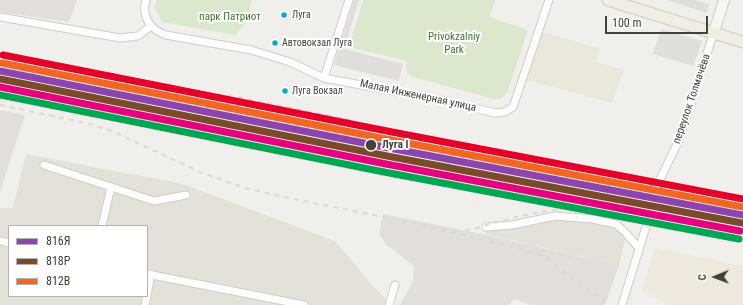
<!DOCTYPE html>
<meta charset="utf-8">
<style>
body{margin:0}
#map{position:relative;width:743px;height:305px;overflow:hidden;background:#f1efeb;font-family:"Roboto Condensed",sans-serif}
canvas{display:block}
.legend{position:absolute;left:8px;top:225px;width:140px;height:72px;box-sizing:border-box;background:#fff;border:1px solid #b5b3af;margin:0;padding:5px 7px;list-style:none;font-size:12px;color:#454138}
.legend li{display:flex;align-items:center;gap:8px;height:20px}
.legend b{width:20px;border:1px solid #b5b3af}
.north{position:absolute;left:695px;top:257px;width:40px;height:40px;-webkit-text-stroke:3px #fff;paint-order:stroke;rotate:269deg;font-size:11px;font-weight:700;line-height:16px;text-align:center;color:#454138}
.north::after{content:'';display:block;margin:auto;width:14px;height:18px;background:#454138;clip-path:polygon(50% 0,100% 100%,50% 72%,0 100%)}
.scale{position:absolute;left:605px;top:16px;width:103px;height:18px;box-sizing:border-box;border:2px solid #454138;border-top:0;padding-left:5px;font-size:12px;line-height:14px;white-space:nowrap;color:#454138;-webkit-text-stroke:3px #fff;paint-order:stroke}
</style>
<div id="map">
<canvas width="743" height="305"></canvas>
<ul class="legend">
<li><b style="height:5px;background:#8e44ad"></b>816Я</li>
<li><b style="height:5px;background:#7a4b2a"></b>818Р</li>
<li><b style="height:5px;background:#f26522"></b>812В</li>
</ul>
<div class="north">С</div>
<div class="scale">100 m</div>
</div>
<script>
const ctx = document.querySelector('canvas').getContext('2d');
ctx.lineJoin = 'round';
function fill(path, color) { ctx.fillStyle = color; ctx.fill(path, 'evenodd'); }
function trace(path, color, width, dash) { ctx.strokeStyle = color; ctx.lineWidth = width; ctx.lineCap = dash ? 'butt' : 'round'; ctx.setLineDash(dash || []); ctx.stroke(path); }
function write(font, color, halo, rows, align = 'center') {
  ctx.font = font + ' "Roboto Condensed",sans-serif'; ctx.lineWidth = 4; ctx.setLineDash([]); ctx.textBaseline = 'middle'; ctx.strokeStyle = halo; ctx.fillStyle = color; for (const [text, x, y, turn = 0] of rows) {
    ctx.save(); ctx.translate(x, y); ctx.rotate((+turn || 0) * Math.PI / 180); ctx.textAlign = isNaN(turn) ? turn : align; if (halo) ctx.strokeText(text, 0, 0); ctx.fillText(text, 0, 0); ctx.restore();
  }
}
const residential = new Path2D(`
 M26,154L183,184L335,241L374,287L392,305H0V208H13ZM9,226H147V296H9Z
 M555,218L592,221L615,226L626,236L619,265L485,234L486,229Z`);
const commercial = new Path2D(`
 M655,248L743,266V305H669L642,291Z`);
const industrial = new Path2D(`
 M0,0H77L69,22L0,12Z
 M0,110L25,115L0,192Z
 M383,214L468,231L619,265L605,305H531L514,299L509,305H400L413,281L414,266L388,246L379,235Z`);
const education = new Path2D(`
 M543,32L600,49L596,62L624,70L612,103L527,80Z`);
const green = new Path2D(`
 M157,0H252L247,22L235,35L162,22L154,6Z
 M363,0H495L490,17L528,30L508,91C504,97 501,99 494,99L413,77C405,74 406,69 407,61L349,47Z`);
const parking = new Path2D(`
 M354,0H359L344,49L403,64L399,81L334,65Z
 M666,0H696L709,4L707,13Z
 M661,29L702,41L693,66L653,54Z`);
const street = new Path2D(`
 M146,0C141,17 151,30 166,35L251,50L290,62L324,78L446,101L495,113L505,112L513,107L549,0
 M0,17L120,38L138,36L151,26
 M324,78L349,0
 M44,165L154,201L186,195
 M653,194L678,142L714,32
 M102,226L111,187
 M486,227L512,225L555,216L592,219L616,224L625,232L638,247
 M0,241L9,243
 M147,274L304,305
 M147,295L151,274
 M145,305L147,296
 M389,305L395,285
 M622,305L648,220`);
const secondary = new Path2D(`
 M714,32L724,0`);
const primary = new Path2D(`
 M608,0L743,42`);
const rail = new Path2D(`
 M10,68L349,135
 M228,95L352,120
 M0,105L86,123L112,131L200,172L245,188L289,198L403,221L522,249L547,257L568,276L605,301
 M455,231C474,231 484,225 501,221C521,215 540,212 561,209
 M540,250L572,257`);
const rail1 = new Path2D(`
 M0,71L389,148L743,215`);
const rail2 = new Path2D(`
 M0,79L387,156L742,223`);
const rail3 = new Path2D(`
 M2,63L391,140L743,207`);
const rail4 = new Path2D(`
 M0,87L386,164L740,231`);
const rail5 = new Path2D(`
 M3,55L392,132L743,199`);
const rail6 = new Path2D(`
 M0,95L384,172L739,239`);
const markers = [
 [284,15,3.5,"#00a9ce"],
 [275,43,3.5,"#00a9ce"],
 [285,91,3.5,"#00a9ce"],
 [371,145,6,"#454138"]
];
const busNames = [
 ["Луга",292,15],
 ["Автовокзал Луга",282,43],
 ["Луга Вокзал",292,91]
];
const parkNames = [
 ["парк Патриот",230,17],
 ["Privokzalniy",454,37],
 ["Park",454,50]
];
const streetNames = [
 ["Малая Инженерная улица",418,96,12],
 ["переулок Толмачёва",692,99,-71]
];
const stopNames = [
 ["Луга I",382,145]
];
fill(residential, '#e4e1d9');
fill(commercial, '#efe8dc');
fill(industrial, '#e2dfdb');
fill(education, '#eae7db');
fill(green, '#dce8ce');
fill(parking, '#e0dedb');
trace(street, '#cecdc9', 9);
trace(secondary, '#cfccc3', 12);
trace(primary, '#d1cbbb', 13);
trace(street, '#fdfdfc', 7);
trace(secondary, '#f6f5f0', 10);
trace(primary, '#f0ede5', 11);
trace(rail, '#d9d9d8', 2, [5, 5]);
trace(rail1, '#8e44ad', 7);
trace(rail2, '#7a4b2a', 7);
trace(rail3, '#f26522', 7);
trace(rail4, '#e5007d', 7);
trace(rail5, '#e4002b', 7);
trace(rail6, '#00a651', 7);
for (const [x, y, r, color] of markers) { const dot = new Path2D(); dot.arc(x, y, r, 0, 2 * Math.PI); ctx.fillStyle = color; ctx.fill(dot); trace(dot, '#fff', 1.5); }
write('10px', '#454138', '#fff', busNames, 'left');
write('11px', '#457131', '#fff', parkNames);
write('11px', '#454138', '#fff', streetNames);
write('bold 11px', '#454138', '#fff', stopNames, 'left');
</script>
